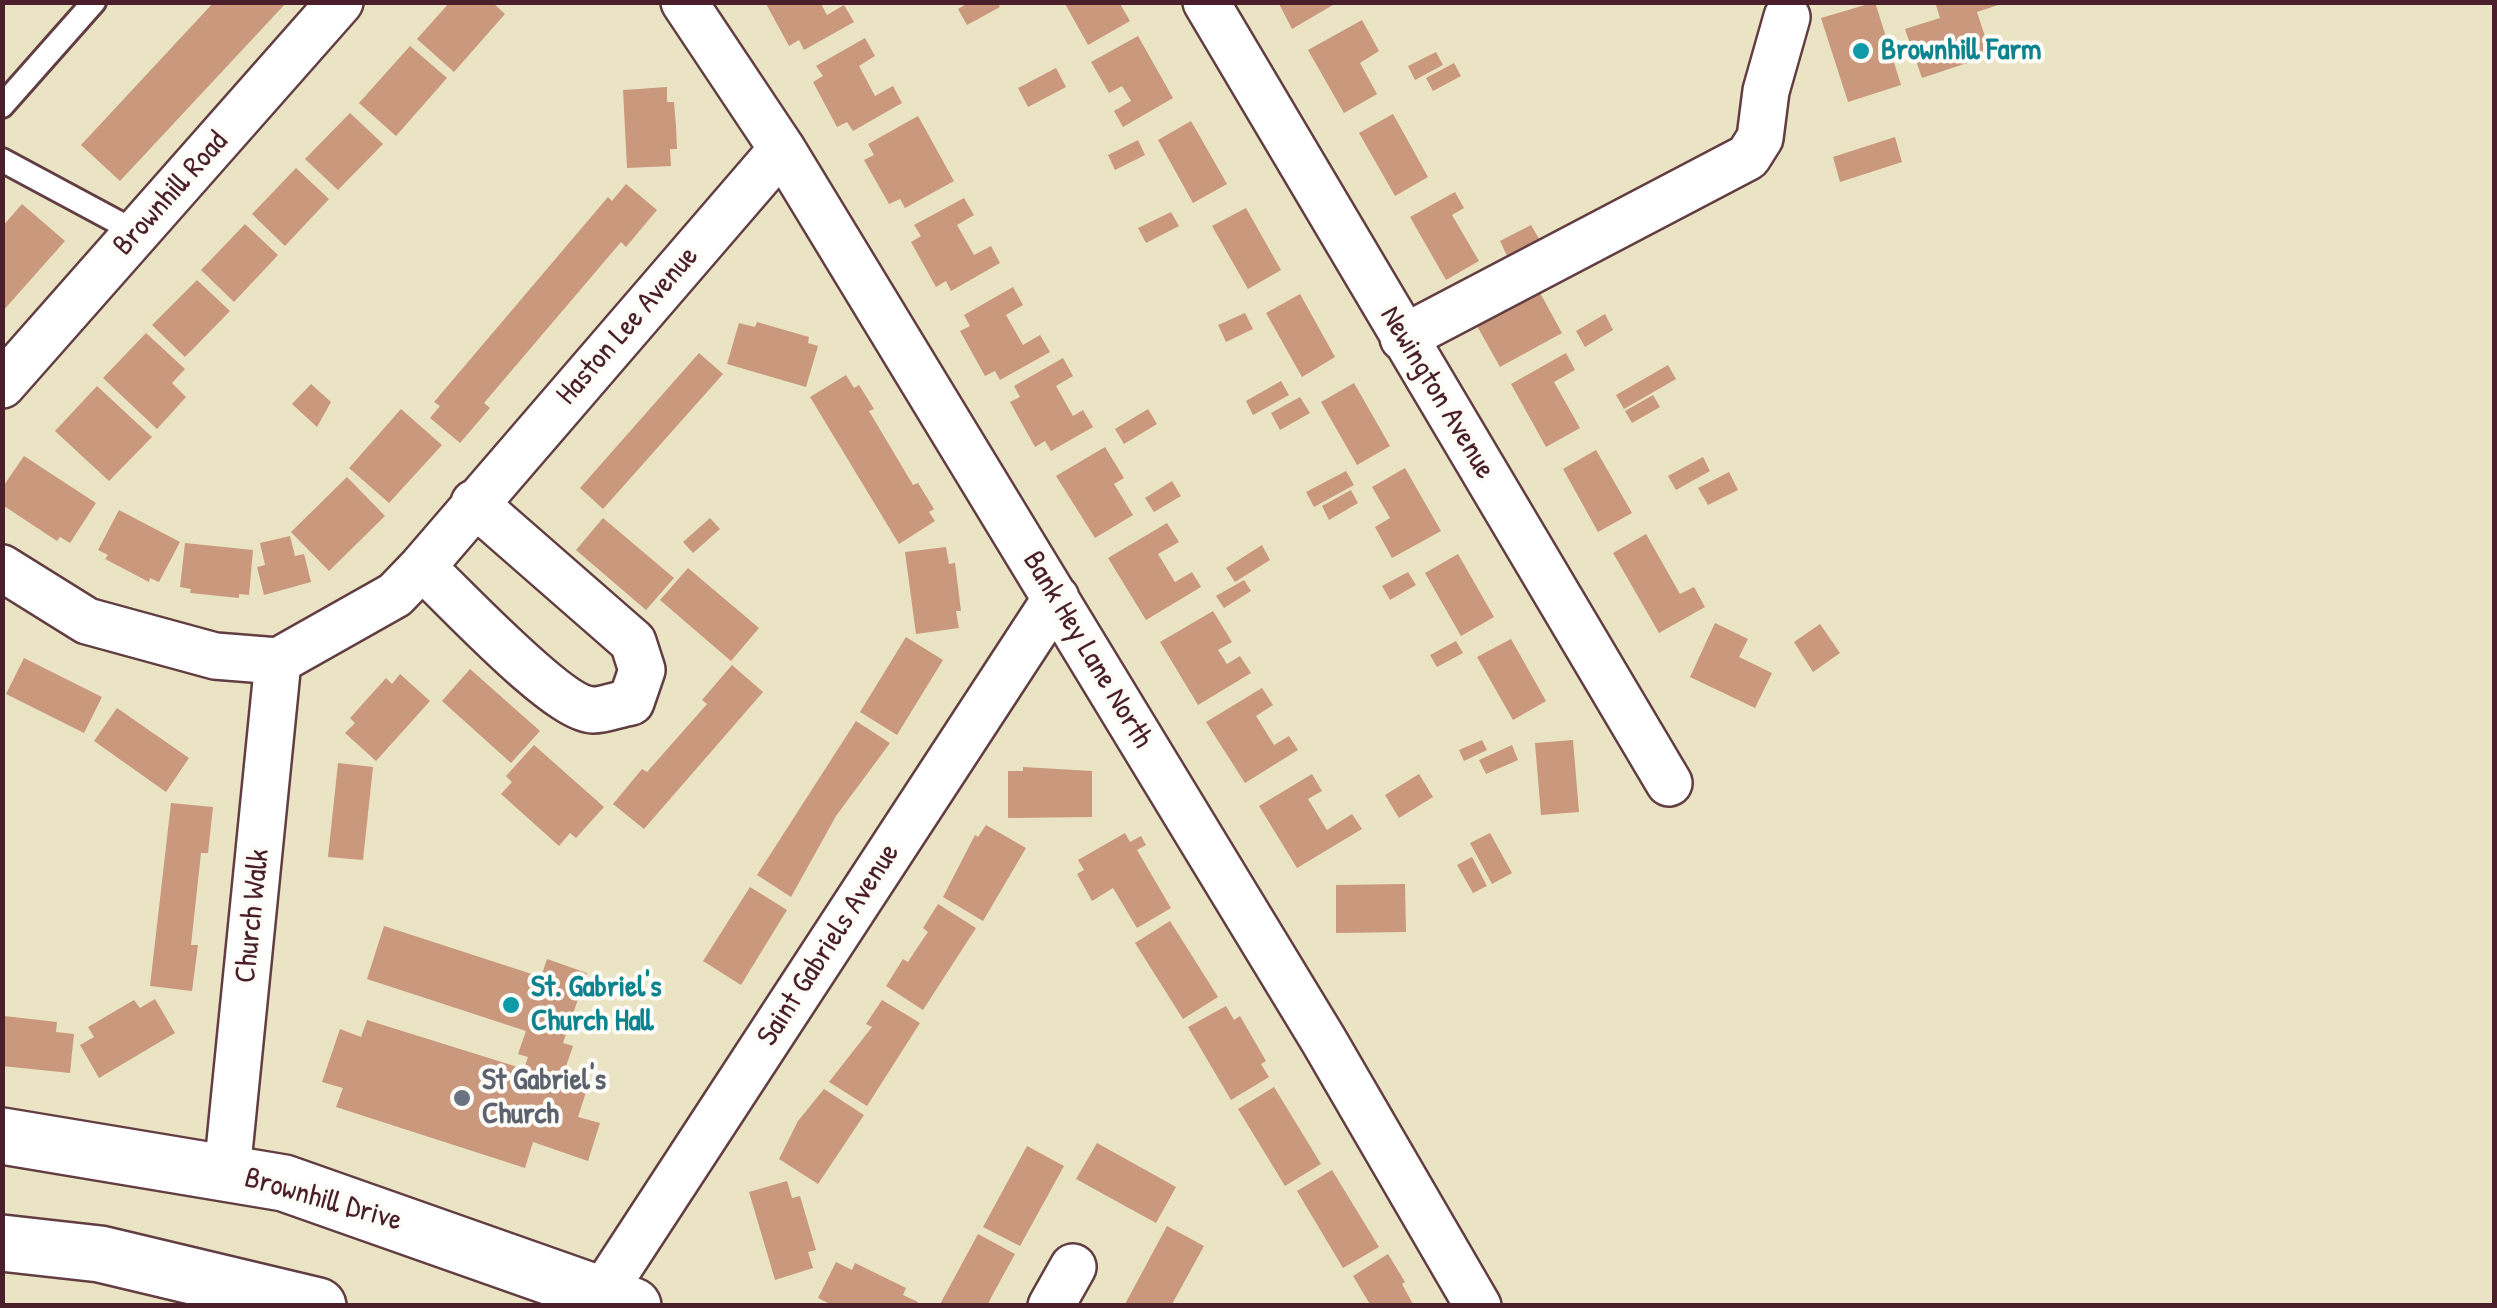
<!DOCTYPE html>
<style>
body{margin:0}
#map{position:relative;width:2497px;height:1308px;overflow:hidden;background:#eae4c4;font-family:"Patrick Hand",sans-serif}
canvas{display:block}
.frame{position:absolute;inset:0;border:5px solid #4a1f2b;pointer-events:none}
</style>
<div id="map">
<canvas width="2497" height="1308"></canvas>
<div class="frame"></div>
</div>
<script>
const ctx = document.querySelector('canvas').getContext('2d');
ctx.lineJoin = 'round';
function fill(path, color) { ctx.fillStyle = color; ctx.fill(path, 'evenodd'); }
function trace(path, color, width, dash) { ctx.strokeStyle = color; ctx.lineWidth = width; ctx.lineCap = dash ? 'butt' : 'round'; ctx.setLineDash(dash || []); ctx.stroke(path); }
function write(font, color, halo, rows, align = 'center') {
  ctx.font = font + ' "Patrick Hand",sans-serif'; ctx.lineWidth = 8; ctx.setLineDash([]); ctx.textBaseline = 'middle'; ctx.strokeStyle = halo; ctx.fillStyle = color; for (const [text, x, y, turn = 0] of rows) {
    ctx.save(); ctx.translate(x, y); ctx.rotate((+turn || 0) * Math.PI / 180); ctx.textAlign = isNaN(turn) ? turn : align; if (halo) ctx.strokeText(text, 0, 0); ctx.fillText(text, 0, 0); ctx.restore();
  }
}
const building = new Path2D(`
 M214,2H287L120,181L81,145Z
 M450,2H492L505,14L454,72L417,39Z
 M765,2H820L827,15L844,5L854,22L804,50L799,40L789,46Z
 M970,2H997L1000,7L967,25L958,9Z
 M1064,2H1119L1130,21L1088,45Z
 M1278,2H1338L1292,29Z
 M1875,2L1901,85L1848,102L1821,18Z
 M1935,2L2004,3L1977,12L1991,55L1922,78L1905,29L1940,18Z
 M1362,20L1379,51L1360,63L1377,94L1344,113L1308,50Z
 M1138,36L1173,98L1123,127L1114,111L1131,101L1122,86L1109,93L1091,62Z
 M865,38L875,56L859,66L875,96L893,86L902,103L853,131L847,122L837,127L813,82L823,76L816,66Z
 M410,46L447,78L396,136L359,103Z
 M1436,52L1443,65L1415,80L1408,66Z
 M1454,63L1461,76L1433,91L1426,78Z
 M1056,68L1066,87L1028,107L1018,88Z
 M667,87V102H674L676,126L677,149H670L671,166L627,168L623,90Z
 M350,113L383,144L338,190L305,159Z
 M1393,114L1428,177L1395,196L1359,133Z
 M918,116L954,181L905,208L900,199L889,204L864,160L874,155L868,144Z
 M1191,121L1227,184L1193,203L1158,140Z
 M1895,137L1902,162L1840,182L1833,157Z
 M1138,140L1145,155L1115,170L1108,155Z
 M296,168L329,199L285,246L252,214Z
 M626,184L657,210L626,247L621,242L484,403L490,408L460,443L430,418L440,406L434,402L608,197L612,201Z
 M1455,192L1464,208L1452,215L1479,261L1446,280L1410,217Z
 M964,198L974,215L957,225L974,255L991,246L1000,263L951,291L946,281L936,287L911,242L921,236L914,225Z
 M22,204L65,241L2,312V227Z
 M1246,208L1281,270L1248,289L1212,226Z
 M1171,212L1179,226L1146,243L1138,228Z
 M245,224L278,255L234,302L201,270Z
 M1531,225L1541,242L1508,258L1500,241Z
 M197,280L230,311L185,357L152,325Z
 M1013,287L1023,305L1006,315L1023,345L1040,335L1050,352L1000,380L995,371L985,376L960,331L970,326L964,315Z
 M1539,291L1562,333L1500,367L1477,326Z
 M1300,294L1335,357L1302,377L1266,313Z
 M1245,313L1253,329L1226,342L1218,325Z
 M1605,314L1613,330L1585,347L1576,331Z
 M757,322L809,337L808,343L818,346L806,387L727,364L739,323L755,327Z
 M146,333L185,369L172,383L186,397L157,429L103,378Z
 M699,353L723,374L603,509L580,488Z
 M1566,353L1575,370L1554,382L1580,428L1546,447L1511,384Z
 M1063,358L1073,376L1056,386L1073,416L1083,410L1093,427L1051,451L1045,441L1035,447L1010,402L1020,397L1014,386Z
 M1668,365L1676,379L1624,409L1616,395Z
 M846,375L854,388L859,385L874,409L869,411L913,485L918,483L934,509L929,512L935,521L899,544L810,397Z
 M1281,381L1289,395L1253,415L1246,401Z
 M1354,383L1390,446L1357,465L1321,402Z
 M311,384L331,402L317,427L292,404Z
 M97,386L152,437L109,481L55,431Z
 M1653,395L1660,407L1632,423L1625,411Z
 M1300,397L1310,413L1280,430L1271,413Z
 M401,409L442,445L389,503L349,468Z
 M1148,409L1157,424L1124,444L1115,429Z
 M1105,447L1124,478L1114,484L1133,515L1095,538L1056,476Z
 M1596,450L1632,513L1598,532L1563,469Z
 M24,456L96,503L70,543L60,537L57,541L4,506L2,488Z
 M1703,457L1710,471L1676,490L1668,476Z
 M1405,468L1441,531L1392,558L1375,527L1390,518L1372,487Z
 M1346,471L1354,485L1314,507L1306,492Z
 M1729,472L1738,490L1708,505L1698,488Z
 M347,477L385,516L329,571L291,532Z
 M1172,481L1181,496L1154,512L1145,498Z
 M1351,490L1358,503L1329,520L1322,506Z
 M119,510L180,542L159,582L150,578L149,582L105,559L108,555L98,550Z
 M603,518L674,578L646,610L576,550Z
 M710,518L720,529L693,553L683,542Z
 M1167,523L1179,542L1158,554L1175,582L1192,572L1201,587L1146,620L1108,558Z
 M1646,534L1680,594L1694,587L1705,607L1659,633L1613,553Z
 M290,536L295,556L304,554L311,582L264,595L257,567L265,565L260,543Z
 M185,543L253,550L249,595L239,594V598L190,593L191,589L180,587Z
 M1262,545L1270,560L1235,582L1226,568Z
 M946,547L949,564L955,563L961,611H956L959,628L916,634L905,552Z
 M1458,554L1494,617L1461,636L1425,573Z
 M688,568L759,628L731,661L660,600Z
 M1408,572L1416,585L1390,600L1382,586Z
 M1244,580L1251,591L1224,608L1216,596Z
 M1213,611L1232,642L1218,650L1227,664L1240,656L1251,673L1198,705L1160,642Z
 M1715,623L1748,639L1739,657L1772,673L1755,708L1690,677Z
 M1820,624L1840,653L1813,672L1794,642Z
 M906,637L943,660L897,735L860,712Z
 M1511,639L1546,701L1513,720L1477,657Z
 M1456,641L1463,653L1437,667L1430,655Z
 M24,658L102,697L84,733L6,694Z
 M732,665L763,692L644,829L613,804L642,769L647,772L707,704L702,700Z
 M470,669L540,731L511,763L442,701Z
 M400,674L430,701L376,761L345,733L355,723L350,718L386,678L392,684Z
 M1262,688L1273,705L1256,716L1274,745L1289,736L1298,750L1245,783L1206,722Z
 M117,708L189,758L166,792L94,741Z
 M856,721L890,743L836,816L791,897L757,875Z
 M1482,740L1487,750L1464,761L1459,750Z
 M1573,740L1579,812L1541,815L1535,743Z
 M534,745L604,807L576,838L570,833L559,846L501,794L512,782L506,776Z
 M1512,745L1518,760L1486,774L1479,760Z
 M338,763L373,767L363,860L328,857Z
 M1023,767L1092,771V817L1008,818V771H1023Z
 M1312,774L1322,791L1308,799L1327,830L1352,814L1362,829L1297,868L1259,806Z
 M1419,774L1433,797L1399,818L1385,795Z
 M171,803L213,807L208,853H201L191,945H198L192,991L150,986Z
 M986,825L1026,848L983,921L943,897L975,835L978,837Z
 M1125,833L1130,842L1141,836L1146,845L1137,850L1171,908L1137,928L1113,888L1092,901L1077,874L1084,870L1078,860Z
 M1490,833L1512,873L1492,884L1470,843Z
 M1472,857L1487,886L1473,893L1457,865Z
 M1405,884L1406,932L1336,933V885Z
 M750,887L787,910L741,985L703,961Z
 M938,904L976,928L923,1010L886,986L903,959L908,962L917,948L928,932L923,928Z
 M1170,921L1218,997L1183,1019L1135,943Z
 M384,926L541,977L547,959L587,973L563,1043L573,1046L561,1081L587,1089L578,1117L600,1123L588,1161L533,1142L525,1168L336,1107L343,1088L322,1082L340,1029L361,1037L367,1020L524,1069L528,1057L518,1054L526,1031L367,979Z
 M155,999L175,1033L99,1078L80,1045L94,1037L88,1027L134,1000L140,1008Z
 M882,1000L920,1023L867,1106L829,1082L872,1027L866,1024Z
 M1226,1006L1234,1020L1240,1016L1266,1061L1261,1064L1269,1077L1231,1100L1188,1027Z
 M4,1016L57,1022L56,1032L74,1034L70,1073L2,1066Z
 M1274,1087L1321,1164L1285,1186L1238,1109Z
 M824,1089L864,1115L818,1184L779,1159L798,1121Z
 M1097,1143L1176,1187L1156,1223L1076,1179Z
 M1027,1146L1064,1166L1020,1246L983,1227Z
 M1332,1170L1379,1247L1343,1268L1297,1191Z
 M787,1181L792,1198L800,1196L816,1250L808,1252L813,1268L775,1280L749,1192Z
 M1167,1226L1204,1246L1171,1306H1124Z
 M978,1234L1015,1254L993,1294L987,1306H939Z
 M1388,1254L1405,1282L1402,1284L1414,1306H1371L1353,1276Z
 M836,1262L852,1270L855,1263L906,1288L903,1295L918,1302L916,1306H834L818,1298Z`);
const service = new Path2D(`
 M2,106L94,2
 M2,160L136,232`);
const minor = new Path2D(`
 M684,2L782,149L1324,1041L1478,1306
 M1206,2L1669,783
 M1403,338L1748,157L1760,138L1766,91L1787,17
 M2,385L340,2
 M422,567C453,595 557,709 593,710C604,710 619,704 631,702L642,670L633,642L474,503
 M2,568L87,621L215,656L278,661L395,595L422,567L782,149
 M227,1172L278,661
 M603,1292L1056,598
 M1051,1306L1073,1267`);
const trunk = new Path2D(`
 M2,1136L284,1183L633,1306
 M2,1243L100,1254L318,1306`);
const markers = [
 [1861,51,10,"#0f9aa8"],
 [511,1005,10,"#0f9aa8"],
 [462,1098,10,"#6b7280"]
];
const cultureNames = [
 ["Brownhill Farm",1881,51],
 ["St. Gabriel's",531,988],
 ["Church Hall",531,1022]
];
const streetNames = [
 ["Brownhill Road",171,194,-48],
 ["Haston Lee Avenue",628,326,-49],
 ["Newington Avenue",1437,393,59],
 ["Bank Hey Lane North",1087,650,59],
 ["Church Walk",253,916,-84],
 ["Saint Gabriels Avenue",829,945,-57],
 ["Brownhill Drive",323,1200,16]
];
const worshipNames = [
 ["St Gabriel's",482,1081],
 ["Church",482,1115]
];
fill(building, '#ca987d');
trace(service, '#623d42', 28);
trace(minor, '#623d42', 50);
trace(trunk, '#623d42', 60);
trace(service, '#fff', 22);
trace(minor, '#fff', 45);
trace(trunk, '#fff', 55);
for (const [x, y, r, color] of markers) { const dot = new Path2D(); dot.arc(x, y, r, 0, 2 * Math.PI); ctx.fillStyle = color; ctx.fill(dot); trace(dot, '#fdfcf7', 4); }
write('bold 30px', '#0d838f', '#fdfcf7', cultureNames, 'left');
write('30px', '#4a1f2b', '#fdfcf7', streetNames);
write('bold 30px', '#5b616d', '#fdfcf7', worshipNames, 'left');
</script>
